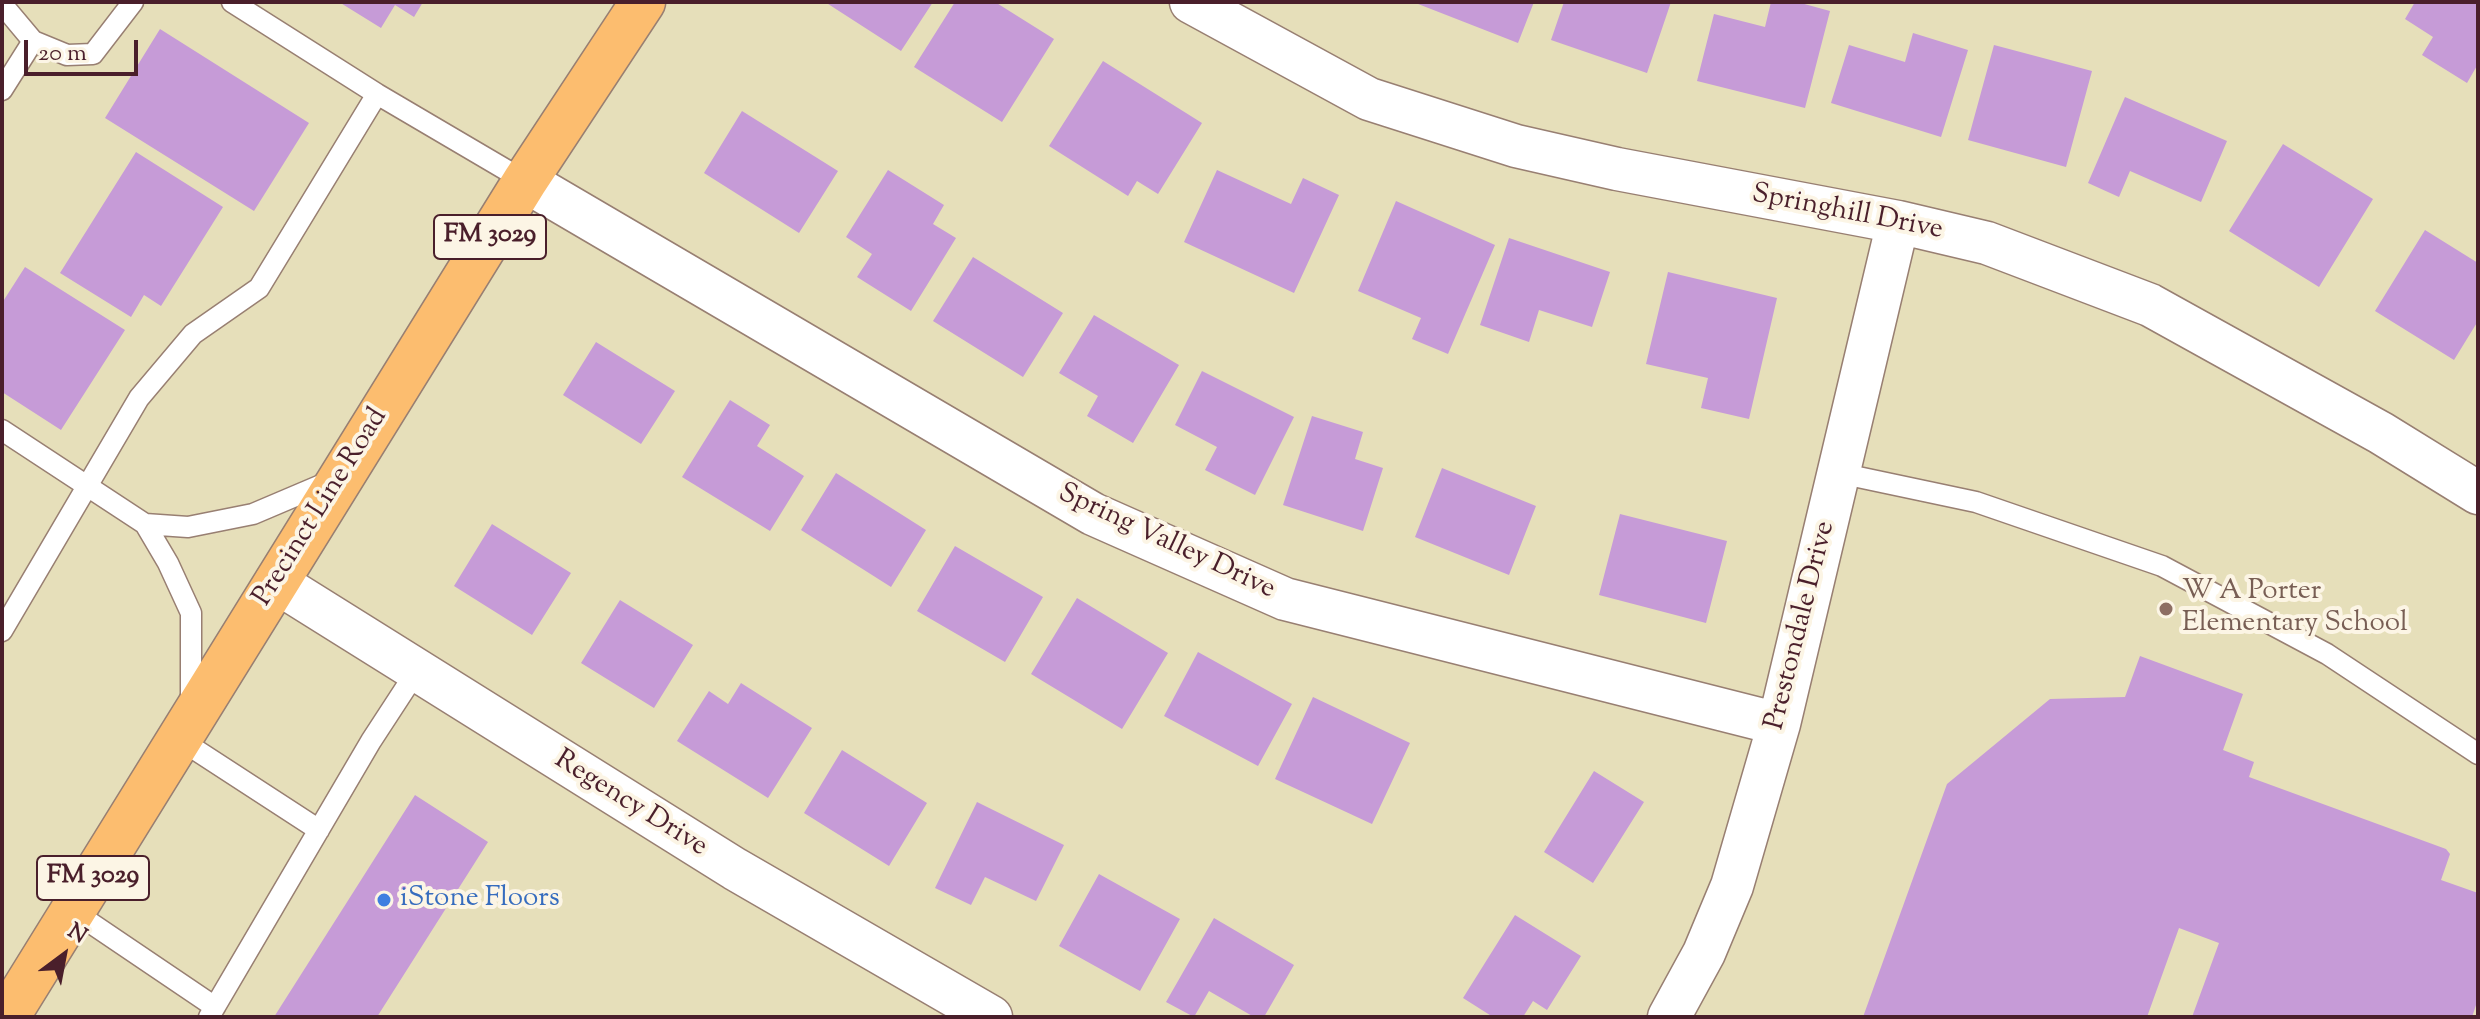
<!DOCTYPE html>
<style>
body{margin:0}
#map{position:relative;width:2480px;height:1019px;overflow:hidden;background:#e6dfba;font-family:"Sorts Mill Goudy",serif}
canvas{display:block}
.frame{position:absolute;inset:0;border:4px solid #4a1f2b;pointer-events:none}
.north{position:absolute;left:24px;top:915px;width:80px;height:80px;-webkit-text-stroke:6px #fcf5e5;paint-order:stroke;rotate:32deg;font-size:22px;font-weight:700;line-height:32px;text-align:center;color:#4a1f2b}
.north::after{content:'';display:block;margin:auto;width:28px;height:36px;background:#4a1f2b;clip-path:polygon(50% 0,100% 100%,50% 72%,0 100%)}
.scale{position:absolute;left:24px;top:40px;width:114px;height:36px;box-sizing:border-box;border:4px solid #4a1f2b;border-top:0;padding-left:10px;font-size:24px;line-height:28px;white-space:nowrap;color:#4a1f2b;-webkit-text-stroke:6px #fcf5e5;paint-order:stroke}
</style>
<div id="map">
<canvas width="2480" height="1019"></canvas>
<div class="frame"></div>
<div class="north">N</div>
<div class="scale">20 m</div>
</div>
<script>
const ctx = document.querySelector('canvas').getContext('2d');
ctx.lineJoin = 'round';
function fill(path, color) { ctx.fillStyle = color; ctx.fill(path, 'evenodd'); }
function trace(path, color, width, dash) { ctx.strokeStyle = color; ctx.lineWidth = width; ctx.lineCap = dash ? 'butt' : 'round'; ctx.setLineDash(dash || []); ctx.stroke(path); }
function write(font, color, halo, rows, align = 'center') {
  ctx.font = font + ' "Sorts Mill Goudy",serif'; ctx.lineWidth = 8; ctx.setLineDash([]); ctx.textBaseline = 'middle'; ctx.strokeStyle = halo; ctx.fillStyle = color; for (const [text, x, y, turn = 0] of rows) {
    ctx.save(); ctx.translate(x, y); ctx.rotate((+turn || 0) * Math.PI / 180); ctx.textAlign = isNaN(turn) ? turn : align; if (halo) ctx.strokeText(text, 0, 0); ctx.fillText(text, 0, 0); ctx.restore();
  }
}
const building = new Path2D(`
 M339,2H423L414,17L395,5L381,28Z
 M825,2H933L901,51Z
 M955,2H995L1054,39L1002,122L914,67Z
 M1413,2H1534L1518,43Z
 M1564,2H1671L1647,73L1551,40Z
 M1771,2H1797L1830,11L1805,108L1697,81L1714,14L1765,27Z
 M2415,2H2478V64L2467,83L2422,55L2433,37L2405,19Z
 M160,29L309,123L254,211L105,118Z
 M1913,33L1968,50L1941,137L1831,103L1849,45L1905,62Z
 M1994,45L2092,71L2066,167L1968,140Z
 M1103,61L1202,123L1158,194L1137,181L1128,196L1049,146Z
 M2125,97L2227,141L2201,202L2130,171L2119,197L2088,183Z
 M742,111L838,171L799,233L704,173Z
 M2283,144L2373,199L2319,287L2229,231Z
 M136,152L223,207L161,306L144,295L131,317L60,273Z
 M888,170L944,205L933,224L956,238L911,311L857,277L872,254L846,237Z
 M1217,170L1291,204L1303,178L1339,195L1294,293L1184,242Z
 M1396,201L1495,245L1448,354L1412,339L1421,318L1358,291Z
 M2425,230L2478,263V321L2454,360L2375,311Z
 M1509,238L1610,272L1592,327L1539,310L1529,342L1480,325Z
 M973,257L1063,313L1023,377L933,321Z
 M25,267L125,330L61,430L2,392V303Z
 M1668,272L1777,298L1749,419L1701,408L1708,378L1646,364Z
 M1094,315L1179,365L1133,443L1087,416L1098,396L1059,373Z
 M596,342L675,391L641,444L563,395Z
 M1202,371L1294,417L1255,495L1205,470L1217,447L1175,425Z
 M730,400L770,425L757,446L804,476L770,531L682,477Z
 M1312,416L1363,432L1355,459L1383,468L1363,531L1283,505Z
 M1442,468L1536,506L1509,575L1415,537Z
 M836,473L926,530L891,587L801,530Z
 M1620,514L1727,541L1706,623L1599,595Z
 M492,524L571,573L532,635L454,586Z
 M955,546L1043,597L1005,662L917,611Z
 M1077,598L1168,653L1122,729L1031,674Z
 M620,600L693,645L654,708L581,663Z
 M1198,652L1292,704L1258,766L1164,716Z
 M2140,656L2243,694L2223,750L2254,762L2249,777L2446,849L2450,854L2441,880L2478,893V999L2472,1017H2192L2219,943L2179,928L2147,1017H1863L1947,784L2050,699L2125,697Z
 M741,683L812,728L768,798L677,741L709,691L728,704Z
 M1313,697L1410,743L1372,824L1275,779Z
 M842,750L927,803L889,866L804,813Z
 M1594,771L1644,802L1593,883L1544,852Z
 M415,795L488,842L377,1017H274Z
 M977,802L1064,845L1036,901L985,877L971,905L935,888Z
 M1099,874L1180,919L1140,991L1059,946Z
 M1515,915L1581,956L1547,1010L1533,1001L1523,1017H1493L1463,998Z
 M1214,918L1294,965L1264,1017H1254L1209,991L1194,1017L1166,1002Z`);
const service = new Path2D(`
 M232,2L377,94L525,181
 M2,4L33,41L2,90
 M33,41L67,55L93,54L133,2
 M2,430L145,524L168,563L191,613V705
 M1839,473L1976,502L2162,566L2327,654L2478,754
 M145,524L188,527L253,514L333,480
 M2,631L139,398L193,334L259,288L377,94
 M179,739L319,830
 M73,911L215,1007
 M209,1017L371,741L416,672`);
const minor = new Path2D(`
 M1191,2L1369,99L1516,146L1617,169L1898,222L1987,243L2150,305L2381,433L2478,493
 M525,181L1093,514L1285,599L1779,724
 M276,582L735,869L991,1017
 M1669,1017L1704,953L1732,886L1779,724L1898,222`);
const primary = new Path2D(`
 M7,1017L525,181L643,2`);
const markers = [
 [2166,609,8,"#8d6e63"],
 [384,900,8,"#3f7fe0"]
];
const shields = [
 [490,237,112],
 [93,878,112]
];
const shieldNames = [
 ["FM 3029",490,237],
 ["FM 3029",93,878]
];
const streetNames = [
 ["Springhill Drive",1847,214,11],
 ["Precinct Line Road",322,508,-58],
 ["Spring Valley Drive",1166,543,25],
 ["Prestondale Drive",1802,626,-76],
 ["Regency Drive",630,805,32]
];
const educationNames = [
 ["W A Porter",2182,593],
 ["Elementary School",2182,625]
];
const shopNames = [
 ["iStone Floors",400,900]
];
fill(building, '#c69bd7');
trace(service, '#987f72', 23);
trace(minor, '#987f72', 45);
trace(primary, '#987f72', 47);
trace(service, '#fff', 20);
trace(minor, '#fff', 42);
trace(primary, '#fcbd6f', 44);
for (const [x, y, r, color] of markers) { const dot = new Path2D(); dot.arc(x, y, r, 0, 2 * Math.PI); ctx.fillStyle = color; ctx.fill(dot); trace(dot, '#fcf5e5', 3); }
for (const [x, y, w] of shields) { const box = new Path2D(); box.roundRect(x - w / 2, y - 22, w, 44, 6); ctx.fillStyle = '#fcf5e5'; ctx.fill(box); trace(box, '#4a1f2b', 2); }
write('bold 26px', '#4a1f2b', null, shieldNames);
write('28px', '#4a1f2b', '#fcf5e5', streetNames);
write('28px', '#785e54', '#fcf5e5', educationNames, 'left');
write('28px', '#366cbe', '#fcf5e5', shopNames, 'left');
</script>
